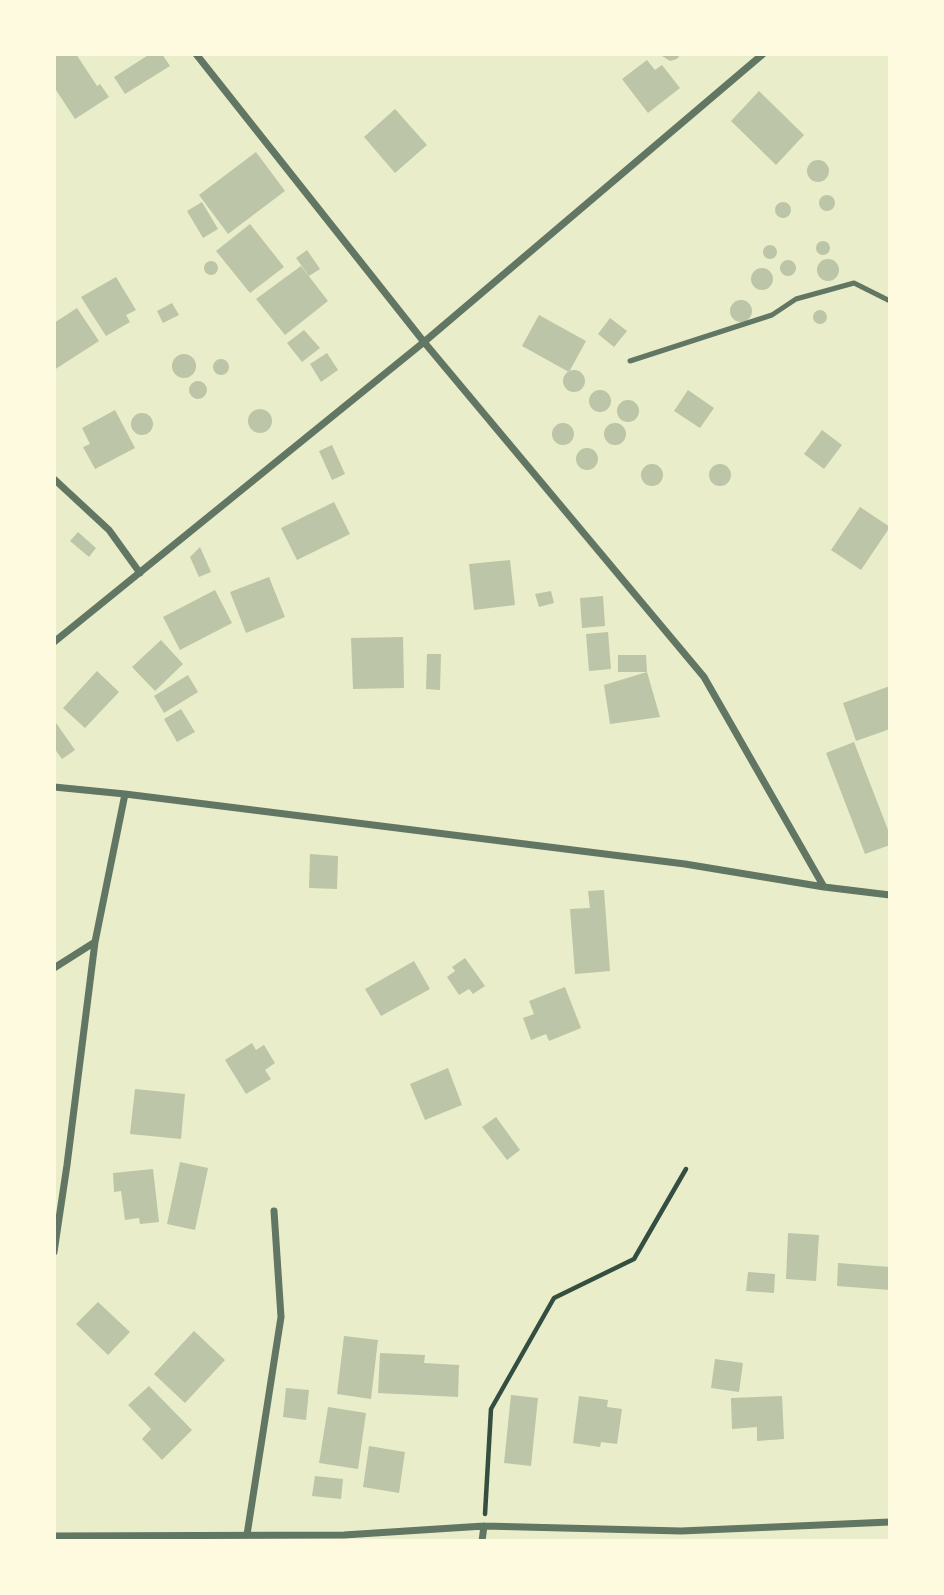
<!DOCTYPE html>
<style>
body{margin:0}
#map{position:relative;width:944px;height:1595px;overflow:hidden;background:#e9edc9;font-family:"Space Grotesk",sans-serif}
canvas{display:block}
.frame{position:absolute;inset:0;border:56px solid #fefae0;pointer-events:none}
</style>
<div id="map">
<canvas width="944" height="1595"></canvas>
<div class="frame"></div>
</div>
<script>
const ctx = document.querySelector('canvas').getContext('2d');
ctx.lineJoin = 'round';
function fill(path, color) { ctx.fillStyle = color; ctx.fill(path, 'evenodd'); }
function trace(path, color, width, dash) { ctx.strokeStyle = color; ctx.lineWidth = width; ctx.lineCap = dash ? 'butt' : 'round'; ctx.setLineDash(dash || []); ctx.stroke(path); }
const building = new Path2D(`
 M54,54H76L97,86L100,84L109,97L75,119L54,87Z
 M150,54H162L170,66L125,94L114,77Z
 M659,54H681L677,59L670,61Z
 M647,60L655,70L662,65L680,88L648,113L622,79Z
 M759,91L804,135L776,165L731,121Z
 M395,109L427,145L395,173L364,137Z
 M256,152L285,191L228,234L199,195Z
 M807 171a11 11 0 1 1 22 0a11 11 0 1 1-22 0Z
 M819 203a8 8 0 1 1 16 0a8 8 0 1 1-16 0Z
 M775 210a8 8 0 1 1 16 0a8 8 0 1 1-16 0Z
 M202,202L218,229L203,238L187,211Z
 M250,224L284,267L250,293L216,251Z
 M816 248a7 7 0 1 1 14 0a7 7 0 1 1-14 0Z
 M763 252a7 7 0 1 1 14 0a7 7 0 1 1-14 0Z
 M307,250L320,269L309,276L296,258Z
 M817 270a11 11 0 1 1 22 0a11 11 0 1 1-22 0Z
 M780 268a8 8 0 1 1 16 0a8 8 0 1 1-16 0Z
 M204 268a7 7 0 1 1 14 0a7 7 0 1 1-14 0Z
 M301,266L328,301L285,335L256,299Z
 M751 279a11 11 0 1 1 22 0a11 11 0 1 1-22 0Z
 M116,277L136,310L126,315L130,322L106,336L81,297Z
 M730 311a11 11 0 1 1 22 0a11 11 0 1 1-22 0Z
 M172,303L179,315L163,323L157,311Z
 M77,308L99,341L54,370V323Z
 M813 317a7 7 0 1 1 14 0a7 7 0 1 1-14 0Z
 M539,315L586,341L569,372L522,346Z
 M610,318L627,331L614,347L598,334Z
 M304,330L320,348L302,362L287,343Z
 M327,353L338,370L321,382L310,364Z
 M172 366a12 12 0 1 1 24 0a12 12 0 1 1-24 0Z
 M213 367a8 8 0 1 1 16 0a8 8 0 1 1-16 0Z
 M563 381a11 11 0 1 1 22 0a11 11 0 1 1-22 0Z
 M189 390a9 9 0 1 1 18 0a9 9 0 1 1-18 0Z
 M688,390L714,408L700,428L674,411Z
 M589 401a11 11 0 1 1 22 0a11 11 0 1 1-22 0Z
 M617 411a11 11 0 1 1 22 0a11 11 0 1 1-22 0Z
 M248 421a12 12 0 1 1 24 0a12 12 0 1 1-24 0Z
 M115,410L135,448L95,469L83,447L90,444L82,428Z
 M131 424a11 11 0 1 1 22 0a11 11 0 1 1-22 0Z
 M552 434a11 11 0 1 1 22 0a11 11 0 1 1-22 0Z
 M604 434a11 11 0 1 1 22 0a11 11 0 1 1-22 0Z
 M822,430L842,445L824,469L804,454Z
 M332,445L345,474L332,480L319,451Z
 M576 459a11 11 0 1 1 22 0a11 11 0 1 1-22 0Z
 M709 475a11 11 0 1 1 22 0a11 11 0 1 1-22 0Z
 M641 475a11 11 0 1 1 22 0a11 11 0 1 1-22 0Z
 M334,502L350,534L297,560L281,528Z
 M860,507L890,527L861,570L831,550Z
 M78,532L96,548L89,557L70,541Z
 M200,547L211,572L199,577L190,557Z
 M510,560L515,605L474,610L469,564Z
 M269,577L285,617L246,633L230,592Z
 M215,590L232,623L180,650L163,617Z
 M551,591L554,603L539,607L535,594Z
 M603,596L605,626L582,628L580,598Z
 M608,632L611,669L589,671L586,634Z
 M403,637L404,688L353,689L351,638Z
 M161,640L183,664L155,691L132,667Z
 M427,654H441L440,690L426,689Z
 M618,655H646L647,672H618Z
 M97,671L119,692L85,728L63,708Z
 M647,672L660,717L610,724L604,685Z
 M188,675L198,692L164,713L154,696Z
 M890,686V729L856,741L843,703Z
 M181,709L195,732L177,742L164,719Z
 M54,720L75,750L62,759L54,748Z
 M854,742L890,835V845L865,854L826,753Z
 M310,854L338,856L337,889L309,888Z
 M604,890L610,971L575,974L570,909L590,908L588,891Z
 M465,958L485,986L473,994L469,989L459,995L447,977L455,971L452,967Z
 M414,961L430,989L381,1016L365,989Z
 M565,987L581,1028L549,1041L546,1034L531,1040L523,1018L534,1014L529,1001Z
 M252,1043L256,1050L264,1045L275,1063L265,1070L271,1079L246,1094L225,1060Z
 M448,1068L462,1105L425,1120L410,1084Z
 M135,1089L185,1094L181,1139L130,1134Z
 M496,1117L520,1150L507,1160L482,1127Z
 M180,1162L208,1168L195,1230L167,1224Z
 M153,1169L159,1222L140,1224L139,1218L125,1220L121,1191L114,1192L113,1173Z
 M788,1233L819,1235L816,1281L786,1279Z
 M838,1263L890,1267V1290L837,1286Z
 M748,1272L775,1274L774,1293L746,1291Z
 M98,1302L130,1332L108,1355L76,1324Z
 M194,1331L225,1360L185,1403L154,1374Z
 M344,1336L378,1340L371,1399L337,1394Z
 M380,1353L425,1355L424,1363L459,1365L458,1397L378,1393Z
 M715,1359L743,1363L739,1392L711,1388Z
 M149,1386L192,1430L162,1460L142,1439L151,1429L128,1405Z
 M286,1388L309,1390L306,1420L283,1417Z
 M511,1395L538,1398L531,1466L504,1463Z
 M579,1396L608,1400L607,1407L622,1409L617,1444L601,1442L600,1447L573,1443Z
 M782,1396L784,1439L757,1441V1427L732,1429L731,1398Z
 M328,1407L366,1413L358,1469L319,1463Z
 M369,1446L405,1452L399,1493L363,1487Z
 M315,1476L343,1479L341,1499L312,1496Z`);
const path = new Path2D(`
 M485,1514L491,1409L554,1298L634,1259L686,1169`);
const service = new Path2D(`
 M630,361L772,315L796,299L854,283L890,301`);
const minor = new Path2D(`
 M196,54L424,342L704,677L824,887L890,895
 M54,479L109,530L140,573
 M54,642L424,342L763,54
 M54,787L125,794L685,864L824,887
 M54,968L95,942L125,794
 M54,1252L67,1165L95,942
 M54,1536L344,1535L484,1526L681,1531L890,1522
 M246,1541L281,1317L274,1211
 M482,1541L484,1526`);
fill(building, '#bcc5a7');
trace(path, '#344e41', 4.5);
trace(service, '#617663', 5);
trace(minor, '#617663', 7);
</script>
